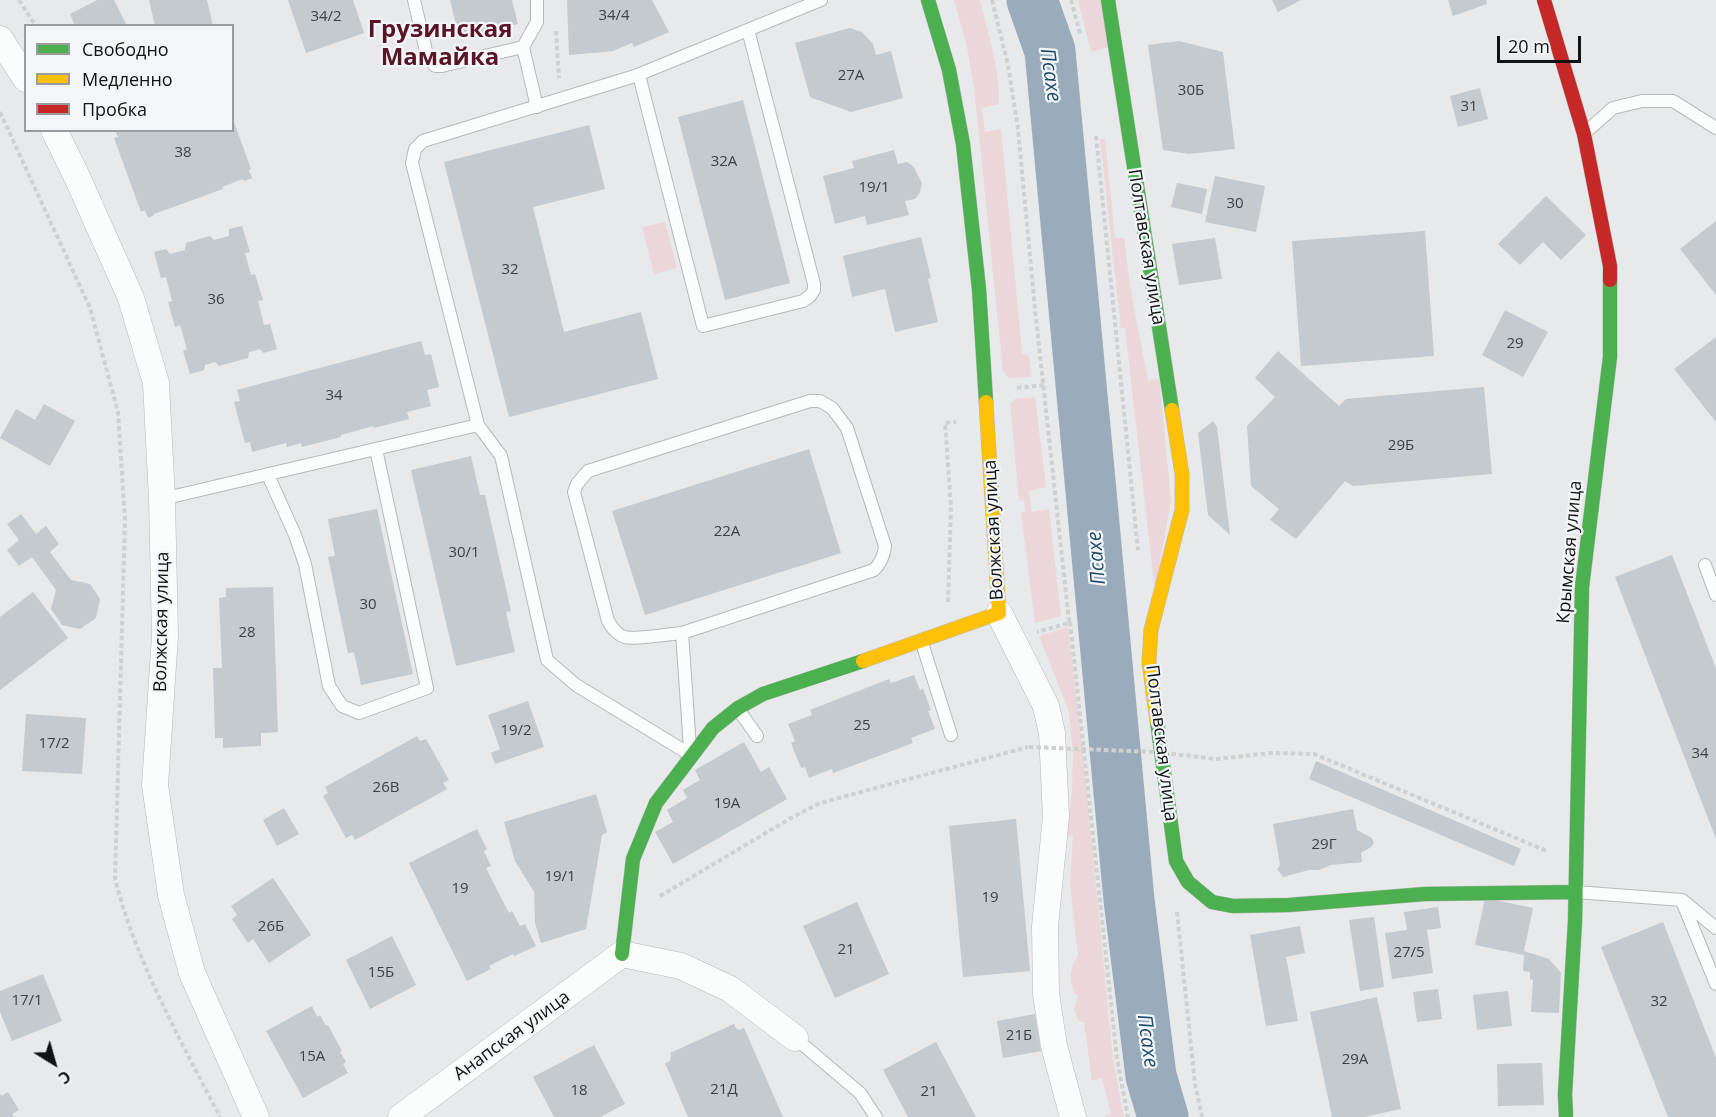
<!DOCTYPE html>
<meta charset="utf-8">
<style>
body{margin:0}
#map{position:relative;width:1716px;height:1117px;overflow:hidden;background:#e7e9ea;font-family:"Open Sans",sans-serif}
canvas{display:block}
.legend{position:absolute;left:24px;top:24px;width:210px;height:108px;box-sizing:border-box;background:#f3f6f9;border:2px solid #999b9d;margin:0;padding:8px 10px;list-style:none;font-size:18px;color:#111213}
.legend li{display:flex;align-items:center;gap:12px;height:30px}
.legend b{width:30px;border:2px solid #999b9d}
.north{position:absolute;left:24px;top:1033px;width:60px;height:60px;-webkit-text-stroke:4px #f3f6f9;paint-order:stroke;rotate:143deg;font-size:16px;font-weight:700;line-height:24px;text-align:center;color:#111213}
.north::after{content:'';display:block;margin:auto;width:21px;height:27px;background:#111213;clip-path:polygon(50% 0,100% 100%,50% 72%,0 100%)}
.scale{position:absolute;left:1497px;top:36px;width:84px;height:27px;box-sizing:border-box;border:3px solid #111213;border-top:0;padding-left:8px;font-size:18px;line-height:21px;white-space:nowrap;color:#111213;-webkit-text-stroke:4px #f3f6f9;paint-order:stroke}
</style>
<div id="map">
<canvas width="1716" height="1117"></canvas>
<ul class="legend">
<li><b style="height:8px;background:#4caf50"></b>Свободно</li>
<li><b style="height:8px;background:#ffc107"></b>Медленно</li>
<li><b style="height:8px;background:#c62828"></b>Пробка</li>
</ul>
<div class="north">С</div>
<div class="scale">20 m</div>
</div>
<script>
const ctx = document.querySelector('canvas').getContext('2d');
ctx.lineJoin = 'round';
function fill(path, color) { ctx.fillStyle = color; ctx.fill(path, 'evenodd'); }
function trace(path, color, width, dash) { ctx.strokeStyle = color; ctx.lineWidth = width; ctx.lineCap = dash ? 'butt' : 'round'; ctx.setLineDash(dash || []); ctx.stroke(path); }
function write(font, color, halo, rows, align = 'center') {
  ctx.font = font + ' "Open Sans",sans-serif'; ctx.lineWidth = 4.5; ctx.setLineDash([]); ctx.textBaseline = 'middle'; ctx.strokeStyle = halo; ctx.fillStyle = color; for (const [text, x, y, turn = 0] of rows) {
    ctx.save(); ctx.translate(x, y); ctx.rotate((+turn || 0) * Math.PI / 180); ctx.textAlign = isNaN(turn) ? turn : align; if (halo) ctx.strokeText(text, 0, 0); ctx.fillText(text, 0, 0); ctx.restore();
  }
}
const green = new Path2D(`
 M954,0H980C988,34 1000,69 999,104L982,108L985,132L1001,129L1022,353L1029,356L1031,377L1008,378L1003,371L974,87L967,47Z
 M1078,0H1100L1109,47L1091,52Z
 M1100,139H1105L1115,238H1124L1130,286L1148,381L1159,379L1171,500L1155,592L1125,328H1121Z
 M665,222L677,268L654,274L642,227Z
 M1035,397L1046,487L1029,491L1032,512L1049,509L1061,616L1035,623L1021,512L1025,511L1024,500L1019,501L1010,403L1015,399Z
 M1068,627L1082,745L1113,1058L1124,1117H1103L1111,1114L1102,1078L1092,1081L1084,1022H1079L1074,1009L1078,995L1075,994C1068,981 1070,967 1078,956L1070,885L1073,835L1066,836L1072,791L1073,755L1069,712L1039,636Z`);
const river = new Path2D(`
 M1032,0L1050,51L1129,900L1151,1076L1163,1117`);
const building = new Path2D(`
 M97,0H114L127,26H75L70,14Z
 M149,0H207L213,26H155Z
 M288,0H353L364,33L306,53Z
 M450,0H512L518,24L459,38Z
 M567,0H652L669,32L634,47L632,43L613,51L569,55Z
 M1272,0H1301L1278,12Z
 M1448,0H1486L1487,4L1453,16Z
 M850,28L862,32L873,44L876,55L891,51L903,98L851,112L810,97L795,43Z
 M1179,41L1223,52L1235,149L1189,154L1163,150L1148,45Z
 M1480,88L1488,119L1458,127L1450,96Z
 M743,100L790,283L725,300L678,117Z
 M233,119L251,169L249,170L252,178L244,181L243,179L222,187L223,189L154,214V215L148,218L145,210L141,212L114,138L118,137L115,130H232Z
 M589,125L605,189L533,207L564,332L641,312L658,379L509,417L444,162Z
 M894,150L898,164L907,162L913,166L922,183L920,192L915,199L905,201L909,215L867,225L865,216L835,224L823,176L854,168L852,161Z
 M1215,176L1265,186L1256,232L1205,222Z
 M1177,183L1207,189L1202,214L1171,207Z
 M1546,196L1586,235L1561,260L1543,242L1520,265L1498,244Z
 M1716,221V295L1680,249Z
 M242,226L250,252L245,253L251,275L255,274L263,300L258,301L264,325L270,324L277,349L263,353L260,349L249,352L248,358L219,366L215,362L205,365L204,370L190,374L183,351L187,349L180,325L175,327L168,302L172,301L166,277L161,278L154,252L166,249L170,254L185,250L186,243L210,236L214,240L229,236V229Z
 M1425,231L1434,356L1301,366L1292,241Z
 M921,237L931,278L928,279L938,322L895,332L885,289L852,297L843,256Z
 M1215,238L1222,279L1179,285L1172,244Z
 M1505,310L1548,332L1523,377L1482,355Z
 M1716,337V422L1674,369Z
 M421,341L425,355L431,354L439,387L427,390L431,406L407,412L409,419L374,428L373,426L341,435V437L302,447L301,443L287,447L286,443L252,452L250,442L245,443L234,402L240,401L237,390Z
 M1278,351L1339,406L1346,399L1484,387L1492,474L1353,486L1345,481L1296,539L1270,520L1279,509L1251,486L1247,426L1275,397L1255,378Z
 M44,404L75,421L50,466L0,438L16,409L35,420Z
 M1213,421L1217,427L1230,535L1208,515L1198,433Z
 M809,449L841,553L645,615L612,511Z
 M471,456L480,495H485L511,611L506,612L515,652L456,666L411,470Z
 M377,509L413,674L361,685L354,652L348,653L328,557L335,556L328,519Z
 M21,514L36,534L46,526L59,544L50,552L71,580L90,584L100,599L96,618L80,629L62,625L51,609L56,590L32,557L19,566L7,550L19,540L7,524Z
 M1672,555L1716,668V839L1615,577Z
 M273,587L278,732L261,733V746L223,748V738H215L213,668H222L219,598L226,597V588Z
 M33,592L68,638L0,690V617Z
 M914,675L920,690L923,689L931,710L928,711L935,729L911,738L913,743L833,773L832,769L809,778L805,767L801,768L791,743L795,741L788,724L812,715L810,710L889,679L891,683Z
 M528,701L544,747L495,764L491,753L500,749L488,715Z
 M26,714L86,718L82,774L22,771Z
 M417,736L420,741L426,739L449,780L443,783L447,789L355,840L352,835L346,838L323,796L328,793L325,787Z
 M744,742L761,772L769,767L787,799L673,864L655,832L673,822L667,810L687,798L683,790L700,780L695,770Z
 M1316,761L1521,849L1514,866L1309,779Z
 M596,794L607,832L602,835L586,929L541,943L535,923L534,892L515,861L504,822Z
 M284,808L299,834L277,846L263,820Z
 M1353,809L1357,830L1372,838L1374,843L1371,847L1361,853L1362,862L1331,865L1319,870H1309L1283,877L1277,869L1280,865L1273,824Z
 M1016,819L1030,971L963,977L949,826Z
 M477,829L487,849L484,851L491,866L486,868L509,913L512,911L520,926L525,924L536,946L514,956L513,954L489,966L491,969L467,981L409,863Z
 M273,878L311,935L269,963L253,939L248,943L232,919L237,915L231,906Z
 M1485,898L1533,908L1524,951L1549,959L1561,973L1559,1013L1531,1012L1533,980L1530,979V972L1523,971L1524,955L1475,945Z
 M857,902L889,974L835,998L803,926Z
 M1438,907L1441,928L1427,930L1433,973L1392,979L1385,933L1407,930L1404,912Z
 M1374,917L1384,987L1360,991L1349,920Z
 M1663,922L1716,1058V1117H1668L1601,947Z
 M1300,926L1305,953L1286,957L1298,1021L1266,1026L1250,935Z
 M392,936L416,985L370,1009L346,960Z
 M43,974L62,1021L12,1041L0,1012V991Z
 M1438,989L1442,1019L1417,1022L1413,992Z
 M1508,991L1512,1026L1477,1030L1473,995Z
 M1377,997L1401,1109L1364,1117H1332L1310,1012Z
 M312,1006L317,1017L320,1015L326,1026L328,1025L342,1051L340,1052L346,1062L343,1064L348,1073L303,1098L266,1031Z
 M1035,1014L1041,1051L1003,1058L997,1021Z
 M734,1024L736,1028L739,1030L744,1028L783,1117H688L665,1063L670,1061L671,1056L670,1053Z
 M936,1042L976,1117H908L883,1070Z
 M594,1045L625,1104L600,1117H554L533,1077Z
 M1542,1063L1544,1105L1498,1106L1497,1064Z
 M8,1092L19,1110L12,1114L14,1117H0V1094L2,1096Z`);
const path = new Path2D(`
 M19,0L36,26
 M992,0L1008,65L1018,129L1035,309L1069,621V623L1037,632
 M1071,0L1080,34
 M556,31L559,78
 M0,112L90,308L118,412L125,520L115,879C136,962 181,1041 220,1117
 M1096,136L1138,550
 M1017,388L1044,385
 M948,602L951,507L945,423L956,422
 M1070,622L1117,1059L1128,1117
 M1216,759L1272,753L1314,754L1547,851
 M660,896L791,818L820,803L1028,747
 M1177,912L1195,1084L1202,1117`);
const lane = new Path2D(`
 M414,0L427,55L435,66H442L523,47
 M639,75L703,326L803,301L810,296L814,290V284L748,30
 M537,107L523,47L537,22V0
 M1587,131L1613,108L1642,101H1673L1716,128
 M268,475L295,535L305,564L329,686L342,706L359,713L427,688L376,449
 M162,499L478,425
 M1705,565L1716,595
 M682,633C670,634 635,640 625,637C617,635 612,628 608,621L574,492L577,484L588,471L810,401H820L832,408L847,428L885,546C884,556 881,563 874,570L682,633L690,748
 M922,643L951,735
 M738,709L757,736
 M691,755L576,685L547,660L501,456L478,425L412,163L415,149L423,141L635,76L821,0
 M1576,892L1682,900L1716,928
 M1682,901L1716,984
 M795,1038L860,1093L876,1117`);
const street = new Path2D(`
 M0,39L26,79
 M54,130L77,177L131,298L156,383L162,499L165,636L155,785L171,895L192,973L256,1117
 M999,613L1046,706L1052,733L1056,817L1045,926L1046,994L1054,1046L1073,1117
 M401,1117L622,954L681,966L730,989L795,1038`);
const fast = new Path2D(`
 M928,0L949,70L963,144L979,289L986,402
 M1108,0L1172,410
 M1157,721L1176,861L1188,882L1212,902L1233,906L1289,905L1425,894L1575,892
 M622,954L633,859L656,803L713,728L738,708L763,694L863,661
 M1566,1117L1565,1094L1575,921L1582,587L1610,357V280`);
const slow = new Path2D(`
 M863,661L999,613L986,402
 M1157,721L1149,662L1151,630L1182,510V474L1172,410`);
const jam = new Path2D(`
 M1544,0L1584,134L1610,266V280`);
const pathBridge = new Path2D(`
 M1029,747L1156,752L1216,759`);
const numberNames = [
 ["34/4",614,16],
 ["34/2",326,17],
 ["27А",851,76],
 ["30Б",1191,91],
 ["31",1469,107],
 ["38",183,153],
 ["32А",724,162],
 ["19/1",874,188],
 ["30",1235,204],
 ["32",510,270],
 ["36",216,300],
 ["29",1515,344],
 ["34",334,396],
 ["29Б",1401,446],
 ["22А",727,532],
 ["30/1",464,553],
 ["30",368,605],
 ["28",247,633],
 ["25",862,726],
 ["19/2",516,731],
 ["17/2",54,744],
 ["34",1700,754],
 ["26В",386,788],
 ["19А",727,804],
 ["29Г",1324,845],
 ["19/1",560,877],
 ["19",460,889],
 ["19",990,898],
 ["26Б",271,927],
 ["21",846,950],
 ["27/5",1409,953],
 ["15Б",381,973],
 ["17/1",27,1001],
 ["32",1659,1002],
 ["21Б",1019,1036],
 ["15А",312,1057],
 ["29А",1355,1060],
 ["21Д",724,1090],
 ["18",579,1091],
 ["21",929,1092]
];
const streetNames = [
 ["Полтавская улица",1146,247,81],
 ["Волжская улица",994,530,-93],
 ["Крымская улица",1570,552,-85],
 ["Волжская улица",162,622,-89],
 ["Полтавская улица",1161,743,83],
 ["Анапская улица",512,1036,-36]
];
const waterNames = [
 ["Псахе",1050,75,82],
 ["Псахе",1097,558,-95],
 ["Псахе",1147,1041,82]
];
const districtNames = [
 ["Грузинская",440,30],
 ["Мамайка",440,58]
];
fill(green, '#ebd7da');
trace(river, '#9aacbc', 51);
fill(building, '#c4cace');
trace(lane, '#b7b9b9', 14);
trace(street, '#b7b9b9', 27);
trace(fast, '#b7b9b9', 15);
trace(slow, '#b7b9b9', 15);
trace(jam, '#b7b9b9', 15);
trace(path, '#cfd0d0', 4, [4.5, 3]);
trace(lane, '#fbfcfc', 12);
trace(street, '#fbfcfc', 26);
trace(fast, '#4caf50', 14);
trace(slow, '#ffc107', 14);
trace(jam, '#c62828', 14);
trace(pathBridge, '#cfd0d0', 4, [4.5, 3]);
write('15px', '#3e4042', null, numberNames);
write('18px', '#111213', '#f3f6f9', streetNames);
write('italic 20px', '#1f496b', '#f3f6f9', waterNames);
write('bold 24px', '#591425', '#f3f6f9', districtNames);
</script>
